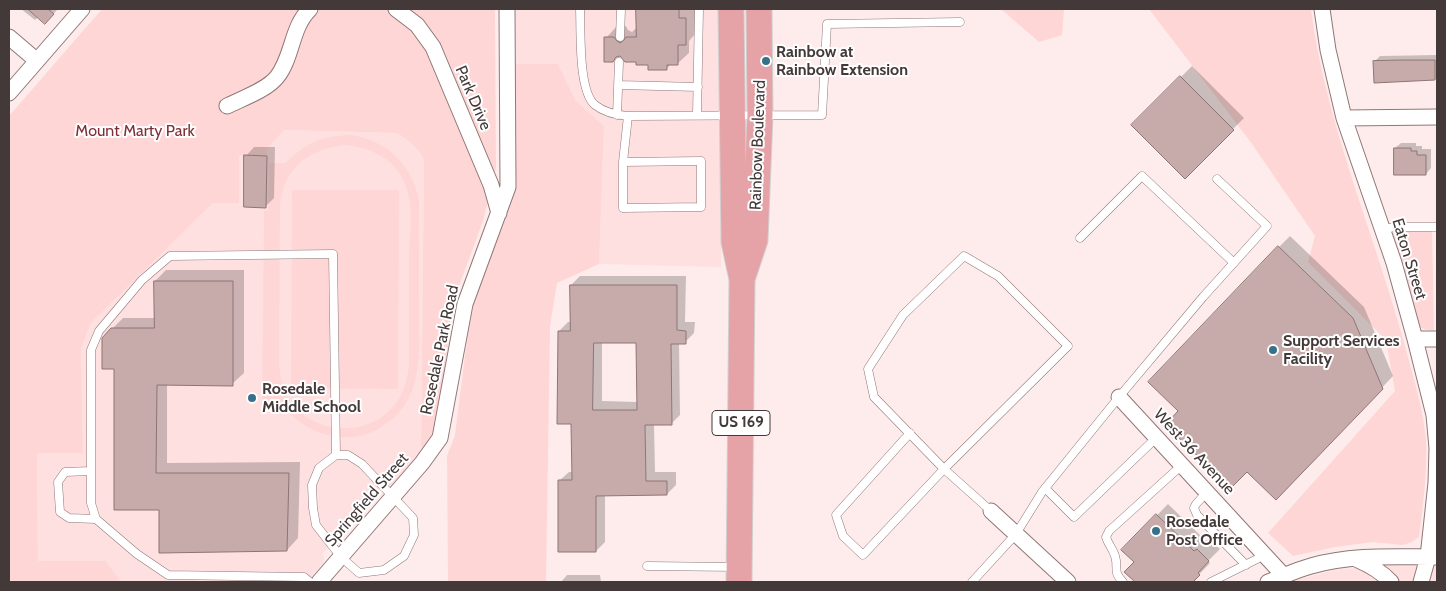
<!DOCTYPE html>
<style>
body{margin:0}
#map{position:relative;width:1446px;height:591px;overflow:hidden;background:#feecec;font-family:Cabin,sans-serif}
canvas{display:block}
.frame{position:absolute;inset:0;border:10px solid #443939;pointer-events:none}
</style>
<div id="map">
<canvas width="1446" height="591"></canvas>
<div class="frame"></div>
</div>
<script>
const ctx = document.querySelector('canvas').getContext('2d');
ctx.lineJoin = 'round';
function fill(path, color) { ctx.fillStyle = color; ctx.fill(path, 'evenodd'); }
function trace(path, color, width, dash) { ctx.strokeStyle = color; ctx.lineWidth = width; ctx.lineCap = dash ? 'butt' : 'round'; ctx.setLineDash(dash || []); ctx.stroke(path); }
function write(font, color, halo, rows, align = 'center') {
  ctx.font = font + ' Cabin,sans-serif'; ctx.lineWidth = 4; ctx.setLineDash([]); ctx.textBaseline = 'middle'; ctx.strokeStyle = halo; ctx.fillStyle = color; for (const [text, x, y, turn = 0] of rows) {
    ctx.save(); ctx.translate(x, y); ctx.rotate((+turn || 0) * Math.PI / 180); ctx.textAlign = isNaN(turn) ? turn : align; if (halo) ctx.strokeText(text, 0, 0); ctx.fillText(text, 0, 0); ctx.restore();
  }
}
const built = new Path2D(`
 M512,9H718L721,104V267L599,264L604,126L576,101L558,64H513Z
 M284,130L396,133L410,140L418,149L424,160L421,446L428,447L389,490L379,491L323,553L324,558L323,563L307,582H121L106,561L38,562L37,453H83L81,349L91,323L213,203L239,155L267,149Z
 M1386,565H1437V582H1290L1334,570Z`);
const green = new Path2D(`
 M102,9H495L496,168L483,221L454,300L439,415L428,447H421L424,160C417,146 410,140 396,133L284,130L267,149V155H239V203H213L91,323L81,349L83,453H37L38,561H106L121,582H9V116Z
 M1001,9H1064L1062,35L1039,42Z
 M1149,9H1311C1325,121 1373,230 1403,339C1411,370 1421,400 1425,431C1429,463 1423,505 1419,537L1412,542L1403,545L1373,542L1335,547L1293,556L1268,533L1395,391L1386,340L1308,262L1315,236L1252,144Z
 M513,64H558L576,101L604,126L599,264L557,283L550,327L546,582H448L447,456L455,435L468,332L475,296L507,210Z
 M351,135C387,140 413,166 419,201C419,234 419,267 419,300C418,342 427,396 387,423C376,431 365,436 351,437C324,438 302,428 285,408L262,407L264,213V211H268L269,163H285C308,142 320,136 351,135ZM345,145C369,147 394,158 404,182C414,204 410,231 409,254C409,291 409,329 409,366C407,382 402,399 389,411C358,441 300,431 284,389C280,378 279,367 279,355L280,206C283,168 309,149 345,145Z
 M292,190H399L398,389L291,388Z
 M1432,230L1434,330C1428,330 1424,330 1418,326L1391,234L1396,231Z`);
const shadow = new Path2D(`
 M21,9H58L45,23L38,17L35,20Z
 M637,9H696V33L689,41V53L677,64H671L667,68L620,55L613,60L606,38L617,26H626L628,30L632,32L637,27Z
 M1437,55V79H1405L1374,62L1380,56Z
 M1192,66L1244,118L1185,177L1133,125Z
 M1401,143H1416V146H1422V149H1431V168L1426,174L1395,148Z
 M254,147H275L274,198L266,206L246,156Z
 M1290,236L1364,307L1393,376L1287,488L1247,471L1180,411L1279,247Z
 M166,270H244V373L232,384H167V463L300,462L298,538L287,550L160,508L115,368L112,329L123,318H155V281Z
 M580,276H686L685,322H695L694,333L685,342H679L680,415L671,424H654L655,472H676V485L667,494H605V542L596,551L559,481L569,472H573V422L559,331L568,322H571V285ZM602,342H638V402L602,401Z
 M1168,504L1206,541L1209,539L1220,549L1208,561L1210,563L1192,582H1137L1126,572L1135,562L1123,550Z
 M567,575H600L601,582H561Z`);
const building = new Path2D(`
 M28,9H48L54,14L45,24Z
 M636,9H679V18H686V45H678V65H667V70H648V65H636V62H625L620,56L616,57L613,62H604V37H614L617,41L620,43L624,40L626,37H636Z
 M1403,60H1435V80L1374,83L1373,61Z
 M1180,76L1234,130L1185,179L1131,125Z
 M1394,148H1411V151H1417V155H1426V175H1394Z
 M244,155L267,156L266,208L244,207Z
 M1278,246L1353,318L1383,389L1276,500L1247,472L1231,488L1165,425L1178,411L1148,382Z
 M154,281H233V386L157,385L156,473H289L287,551L159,553V510H114V369H102V338L111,328H154Z
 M570,285H677V330L686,331V344H671L672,425H645L646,481H667V495L596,496V552H558V480H572L571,424H557L558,331H570ZM594,343H636L637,410H593Z
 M1156,514L1194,551L1197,549L1209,561L1198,573L1200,575L1193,582H1135L1124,572L1134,562L1121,550Z`);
const lane = new Path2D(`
 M580,9C581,30 578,91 595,105C605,113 616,115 628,116L822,115L827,24L960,22
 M620,37L621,9
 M618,85L698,87
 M617,115L619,62
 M697,115L699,9
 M623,162L701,161V207L623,208V162L628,116
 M1382,229L1396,227H1437
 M1080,238L1142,176L1234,263
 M910,433L836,515L843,536L863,555L944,469L1068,346L998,276L964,256L903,315L868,369L874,397L944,469L991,511
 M336,455H348L362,464L413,518L414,535L404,556L384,570L359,573L341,557L316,525L313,508L312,485L319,468Z
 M91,471L65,472L58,482L60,512L69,518L96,519
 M1045,488L1074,517L1157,437
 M1207,492L1196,504L1194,508L1197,515L1246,565
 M647,566L735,567
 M310,582L304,577L168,575L137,554L96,519L91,503V350L99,331L142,280L170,256L333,254L336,455
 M972,582L1016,534L1042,492L1119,397L1203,297L1267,226L1217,179
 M1123,582C1112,571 1119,568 1115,556C1113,549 1108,544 1106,537L1109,531L1182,465
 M1211,582L1265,555`);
const street = new Path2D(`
 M396,9L417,25L433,47L491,185L499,213
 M1322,9L1328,50L1344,118L1394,263L1415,339L1434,415L1437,448L1436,483L1428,557L1421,582
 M9,37L36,60
 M9,93L82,9
 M227,106C241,99 267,90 277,77C293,57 291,27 310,9
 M1344,118L1437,117
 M1415,339H1437
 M1119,397L1284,576
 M991,511L1068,582
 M1356,559C1370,565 1381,571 1391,582
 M319,582L422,463L440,438L465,304L508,187L507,9
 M1268,582C1282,577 1296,570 1311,566C1352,554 1395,557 1437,557`);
const primary = new Path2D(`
 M731,9L734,242L742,279L739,582
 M742,279L755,240L760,115L759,9`);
const markers = [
 [766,61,5,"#367189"],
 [1273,350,5,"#367189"],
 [252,398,5,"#367189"],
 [1156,531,5,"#367189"]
];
const shields = [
 [741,423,58]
];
const shieldNames = [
 ["US 169",741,423]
];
const poiNames = [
 ["Rainbow at",776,52],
 ["Rainbow Extension",776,70],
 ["Support Services",1283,341],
 ["Facility",1283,359],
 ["Rosedale",262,389],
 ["Middle School",262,407],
 ["Rosedale",1166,522],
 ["Post Office",1166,540]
];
const streetNames = [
 ["Park Drive",473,98,67],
 ["Rainbow Boulevard",758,145,-88],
 ["Eaton Street",1409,259,73],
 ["Rosedale Park Road",440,350,-78],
 ["West 36 Avenue",1194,452,47],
 ["Springfield Street",367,500,-49]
];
const parkNames = [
 ["Mount Marty Park",135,131]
];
fill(built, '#fee0e0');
fill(green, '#ffd6d6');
fill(shadow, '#0003');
fill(building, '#c6abaa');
trace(building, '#8e7575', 1);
trace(lane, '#907777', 9);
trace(street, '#907777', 17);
trace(primary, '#d2cfcf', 27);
trace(lane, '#fff', 8);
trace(street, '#fff', 15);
trace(primary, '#e5a3a7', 25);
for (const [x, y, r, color] of markers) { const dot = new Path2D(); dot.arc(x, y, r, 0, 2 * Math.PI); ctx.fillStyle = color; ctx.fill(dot); trace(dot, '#fefefe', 2); }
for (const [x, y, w] of shields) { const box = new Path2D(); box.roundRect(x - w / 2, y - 12.5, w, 25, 4); ctx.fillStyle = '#fefefe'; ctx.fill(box); trace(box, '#443939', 1); }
write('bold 15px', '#443939', null, shieldNames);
write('bold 16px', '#443939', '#fefefe', poiNames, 'left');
write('16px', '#443939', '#fefefe', streetNames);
write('16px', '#812f36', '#fefefe', parkNames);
</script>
